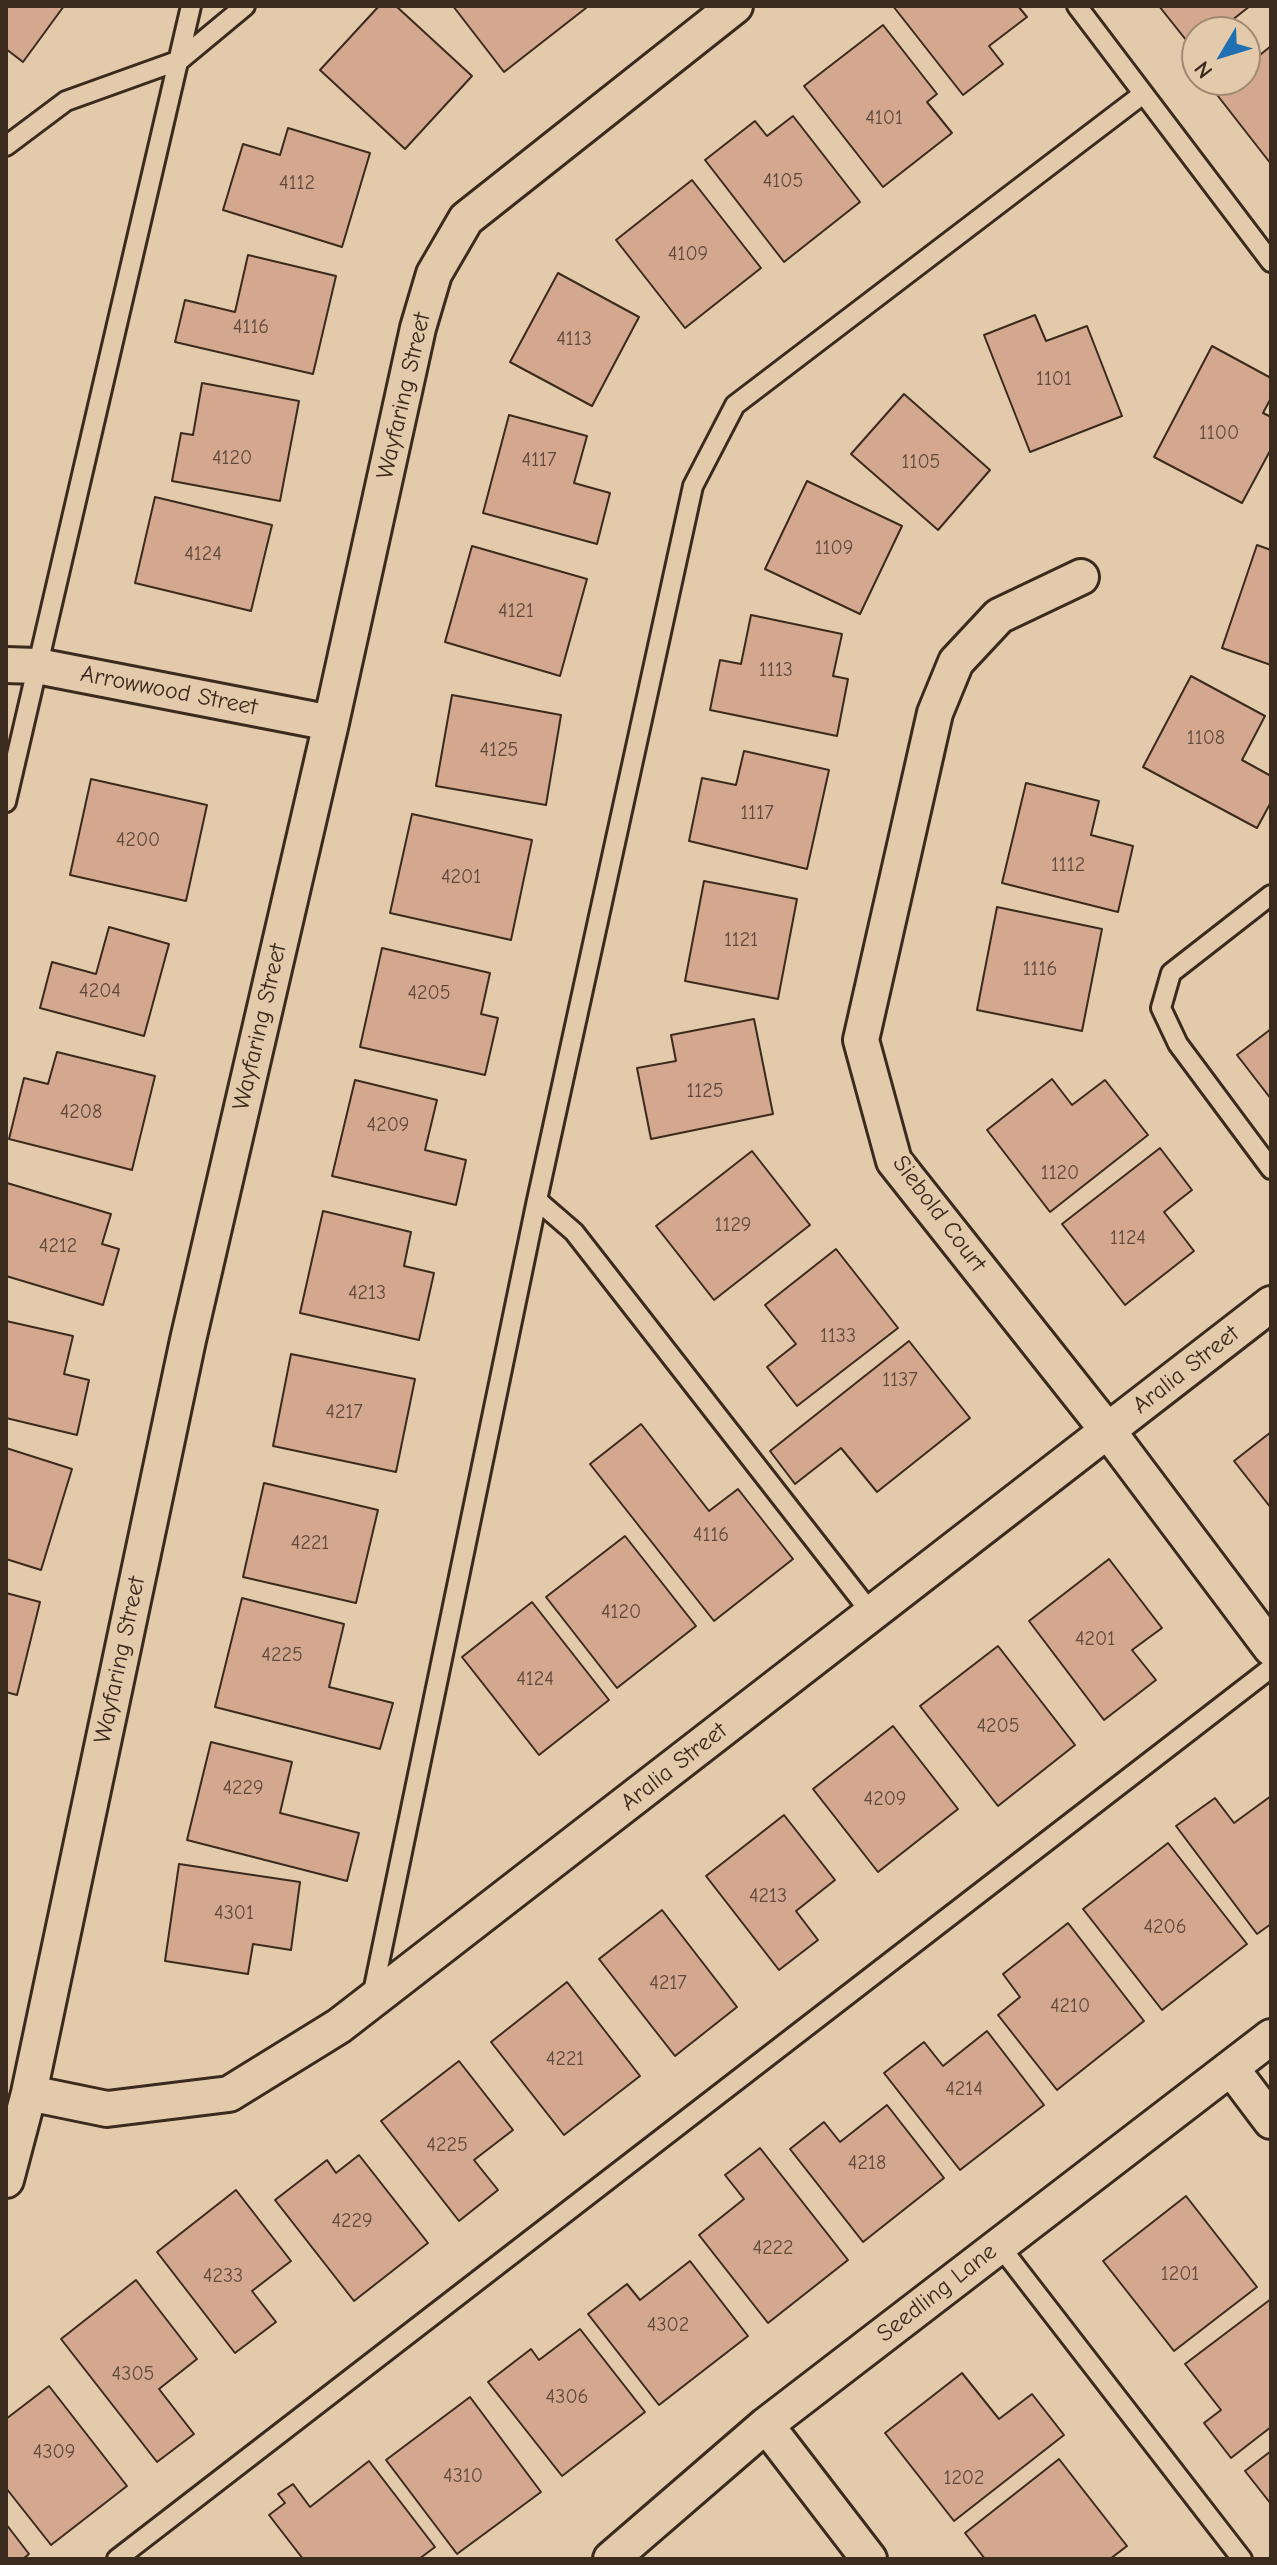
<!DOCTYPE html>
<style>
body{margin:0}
#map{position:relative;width:1277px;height:2565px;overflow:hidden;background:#e3caab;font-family:"Comic Neue",sans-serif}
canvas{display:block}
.frame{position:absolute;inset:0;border:8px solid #3b2a1e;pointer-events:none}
.north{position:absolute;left:1181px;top:16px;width:80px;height:80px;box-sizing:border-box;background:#e3caab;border:2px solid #a08a73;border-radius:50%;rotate:232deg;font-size:22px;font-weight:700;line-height:32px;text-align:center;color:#3b2a1e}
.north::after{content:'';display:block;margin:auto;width:28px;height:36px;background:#1f6fb2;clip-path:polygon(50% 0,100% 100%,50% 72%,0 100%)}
</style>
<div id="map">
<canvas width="1277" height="2565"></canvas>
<div class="frame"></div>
<div class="north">N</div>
</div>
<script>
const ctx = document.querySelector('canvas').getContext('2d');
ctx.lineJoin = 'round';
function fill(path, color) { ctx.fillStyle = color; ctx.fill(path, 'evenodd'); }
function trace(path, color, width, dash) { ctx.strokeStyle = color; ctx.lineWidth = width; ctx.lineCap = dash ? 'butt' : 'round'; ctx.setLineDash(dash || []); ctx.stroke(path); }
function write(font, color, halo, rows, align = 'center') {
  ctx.font = font + ' "Comic Neue",sans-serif'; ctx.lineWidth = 8; ctx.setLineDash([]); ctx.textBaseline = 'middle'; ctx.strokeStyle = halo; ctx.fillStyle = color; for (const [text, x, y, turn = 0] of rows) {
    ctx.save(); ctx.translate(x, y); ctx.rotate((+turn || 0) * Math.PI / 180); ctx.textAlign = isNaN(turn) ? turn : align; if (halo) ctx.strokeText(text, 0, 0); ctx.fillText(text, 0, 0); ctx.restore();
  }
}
const building = new Path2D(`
 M6,6H64L23,62L6,49Z
 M379,6H396L472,76L405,149L320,70Z
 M453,6H584L586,8L504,72Z
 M893,6H1018L1027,17L989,46L1003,64L963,95Z
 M1159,6H1250L1217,32H1197V47L1194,50Z
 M883,25L937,94L927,102L952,133L883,187L804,86Z
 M1271,46V164L1214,91L1228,80H1245V67Z
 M793,116L860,202L784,262L705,160L755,121L767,136Z
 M288,128L370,153L342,247L223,210L243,144L280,155Z
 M692,180L761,268L685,328L616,240Z
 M248,255L336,276L313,374L175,342L185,300L235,312Z
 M558,273L639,317L592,406L510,362Z
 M1035,315L1046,341L1087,326L1122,416L1030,452L984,335Z
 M1212,346L1271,378V398L1263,413L1271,417V449L1242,503L1154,457Z
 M202,383L299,401L280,501L172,481L181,433L193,435Z
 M904,394L990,470L938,530L851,454Z
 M509,415L587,436L574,483L610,493L597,544L483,513Z
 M807,481L902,526L860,614L765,569Z
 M155,497L272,525L251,611L135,583Z
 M1257,545L1271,550V665L1222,648Z
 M472,546L587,579L560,676L445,642Z
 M751,615L842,634L833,676L848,679L837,736L710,710L720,660L741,664Z
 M1191,676L1265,716L1242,760L1271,776V802L1257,828L1143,767Z
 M452,695L561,715L546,805L436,786Z
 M744,751L829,770L807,869L689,841L702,778L736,785Z
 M91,779L207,805L186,901L70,875Z
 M1026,783L1099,801L1091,835L1133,846L1118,912L1002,883Z
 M412,814L532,840L511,940L390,913Z
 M704,881L797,899L778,999L685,981Z
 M997,907L1102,929L1082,1031L977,1010Z
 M109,927L169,944L144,1036L40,1008L52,962L96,974Z
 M382,948L490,973L481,1014L498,1018L485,1075L360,1047Z
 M754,1019L773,1114L651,1139L637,1068L676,1061L671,1035Z
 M1271,1029V1099L1237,1055Z
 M57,1052L155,1076L132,1170L9,1139L24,1078L48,1084Z
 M1052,1079L1072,1105L1105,1080L1148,1135L1050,1212L987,1130Z
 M355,1080L437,1100L425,1150L466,1160L456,1205L332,1176Z
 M1160,1148L1192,1190L1164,1212L1194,1251L1125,1305L1062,1224Z
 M752,1151L810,1225L714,1300L656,1226Z
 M7,1183L111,1214L102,1244L119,1249L103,1305L6,1276Z
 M323,1211L411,1232L404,1266L434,1273L419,1340L300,1313Z
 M836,1249L898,1328L797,1406L767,1367L796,1344L765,1305Z
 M6,1321L73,1336L64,1374L89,1380L77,1435L6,1418Z
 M909,1341L970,1418L877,1492L841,1448L795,1484L770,1451Z
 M291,1354L415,1379L396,1472L273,1446Z
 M641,1424L709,1511L738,1489L793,1559L714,1621L590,1464Z
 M1271,1432V1508L1234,1461Z
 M6,1448L72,1469L41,1570L6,1559Z
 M264,1483L378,1510L356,1603L243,1577Z
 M625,1536L696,1626L617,1688L546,1597Z
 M1109,1559L1162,1628L1132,1650L1156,1680L1104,1720L1029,1621Z
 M6,1593L40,1602L17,1695L6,1692Z
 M242,1598L344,1624L329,1687L393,1703L380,1749L215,1707Z
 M532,1602L609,1700L539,1755L462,1657Z
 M998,1646L1075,1745L998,1806L920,1706Z
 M893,1726L958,1809L878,1872L813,1789Z
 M211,1742L292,1762L280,1813L359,1833L347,1881L187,1840Z
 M1271,1796V1924L1257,1934L1176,1826L1215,1798L1234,1823Z
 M784,1815L835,1880L796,1911L818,1940L779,1970L706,1876Z
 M1168,1843L1247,1944L1162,2010L1083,1909Z
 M179,1864L300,1882L291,1950L253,1944L248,1974L165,1961Z
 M662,1910L737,2007L675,2056L599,1959Z
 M1068,1923L1144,2021L1057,2090L998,2015L1020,1997L1003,1974Z
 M567,1982L640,2076L564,2135L491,2042Z
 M987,2031L1044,2105L960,2170L884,2073L924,2042L943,2066Z
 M459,2061L513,2130L474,2160L498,2190L459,2221L381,2121Z
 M887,2105L944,2178L863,2242L790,2149L824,2122L840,2142Z
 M760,2148L848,2260L768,2323L699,2235L744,2199L725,2175Z
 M359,2155L428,2243L354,2301L275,2200L327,2160L336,2173Z
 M236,2190L291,2261L252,2291L276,2322L235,2353L157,2252Z
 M1186,2196L1257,2287L1174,2351L1103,2261Z
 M690,2261L748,2336L659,2405L588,2314L627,2284L640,2300Z
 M136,2280L197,2359L159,2389L194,2434L157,2462L61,2339Z
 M1271,2299V2427L1231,2458L1204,2423L1221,2410L1185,2364Z
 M580,2329L645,2412L562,2476L488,2382L531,2349L539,2360Z
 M962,2373L999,2419L1032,2394L1064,2435L954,2521L885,2433Z
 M49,2386L127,2486L51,2545L6,2488V2419Z
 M470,2397L541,2492L457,2554L386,2460Z
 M1271,2451V2504L1245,2471Z
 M1059,2459L1127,2546L1110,2559H985L965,2533Z
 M369,2461L435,2547L419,2559H303L269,2515L285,2503L278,2494L293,2484L310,2507Z
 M6,2524L29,2554L23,2559H6Z`);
const lane = new Path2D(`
 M1077,6L1271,262
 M6,146L66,101L180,60L245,6
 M6,802L191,6
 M1271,895L1171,973L1161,1008L1178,1044L1271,1169
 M537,1200L574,1232L872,1614
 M372,1997L537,1200L693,486L735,405L1143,94
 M999,2245L1242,2559
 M117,2559L1271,1668`);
const street = new Path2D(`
 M1081,577L999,616L956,662L935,713L861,1040L894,1161L1108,1431L1271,1648
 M6,665L37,666L331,723
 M1231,2068L1271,2121
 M29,2093L107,2109L229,2094L339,2026L1271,1304
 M6,2180L29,2093L188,1340L331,723L418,328L434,274L466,219L735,6
 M766,2425L869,2559
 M611,2559L766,2425L1271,2037`);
const numberNames = [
 ["4101",884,118],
 ["4105",783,181],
 ["4112",297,183],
 ["4109",688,254],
 ["4116",251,327],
 ["4113",574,339],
 ["1101",1054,379],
 ["1100",1219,433],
 ["4120",232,458],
 ["4117",539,460],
 ["1105",921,462],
 ["1109",834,548],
 ["4124",203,554],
 ["4121",516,611],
 ["1113",776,670],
 ["1108",1206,738],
 ["4125",499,750],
 ["1117",757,813],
 ["4200",138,840],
 ["1112",1068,865],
 ["4201",461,877],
 ["1121",741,940],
 ["1116",1040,969],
 ["4204",100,991],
 ["4205",429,993],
 ["1125",705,1091],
 ["4208",81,1112],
 ["4209",388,1125],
 ["1120",1060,1173],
 ["1129",733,1225],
 ["1124",1128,1238],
 ["4212",58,1246],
 ["4213",367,1293],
 ["1133",838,1336],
 ["1137",900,1380],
 ["4217",344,1412],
 ["4116",711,1535],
 ["4221",310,1543],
 ["4120",621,1612],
 ["4201",1095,1639],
 ["4225",282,1655],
 ["4124",535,1679],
 ["4205",998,1726],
 ["4229",243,1788],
 ["4209",885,1799],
 ["4213",768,1896],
 ["4301",234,1913],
 ["4206",1165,1927],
 ["4217",668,1983],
 ["4210",1070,2006],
 ["4221",565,2059],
 ["4214",964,2089],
 ["4225",447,2145],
 ["4218",867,2163],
 ["4229",352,2221],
 ["4222",773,2248],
 ["1201",1180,2274],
 ["4233",223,2276],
 ["4302",668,2325],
 ["4305",133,2374],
 ["4306",567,2397],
 ["4309",54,2452],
 ["4310",463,2476],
 ["1202",964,2478]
];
const streetNames = [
 ["Wayfaring Street",404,396,-77],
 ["Arrowwood Street",169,691,11],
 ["Wayfaring Street",260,1027,-77],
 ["Siebold Court",939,1214,53],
 ["Aralia Street",1186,1370,-38],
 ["Wayfaring Street",120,1660,-78],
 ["Aralia Street",674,1767,-38],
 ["Seedling Lane",937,2293,-38]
];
fill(building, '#d4a78f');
trace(building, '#3b2a1e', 2);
trace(lane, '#3b2a1e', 24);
trace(street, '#3b2a1e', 40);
trace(lane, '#e3caab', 18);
trace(street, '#e3caab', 34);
write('20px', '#61493a', null, numberNames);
write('24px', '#3b2a1e', '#e3caab', streetNames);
</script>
